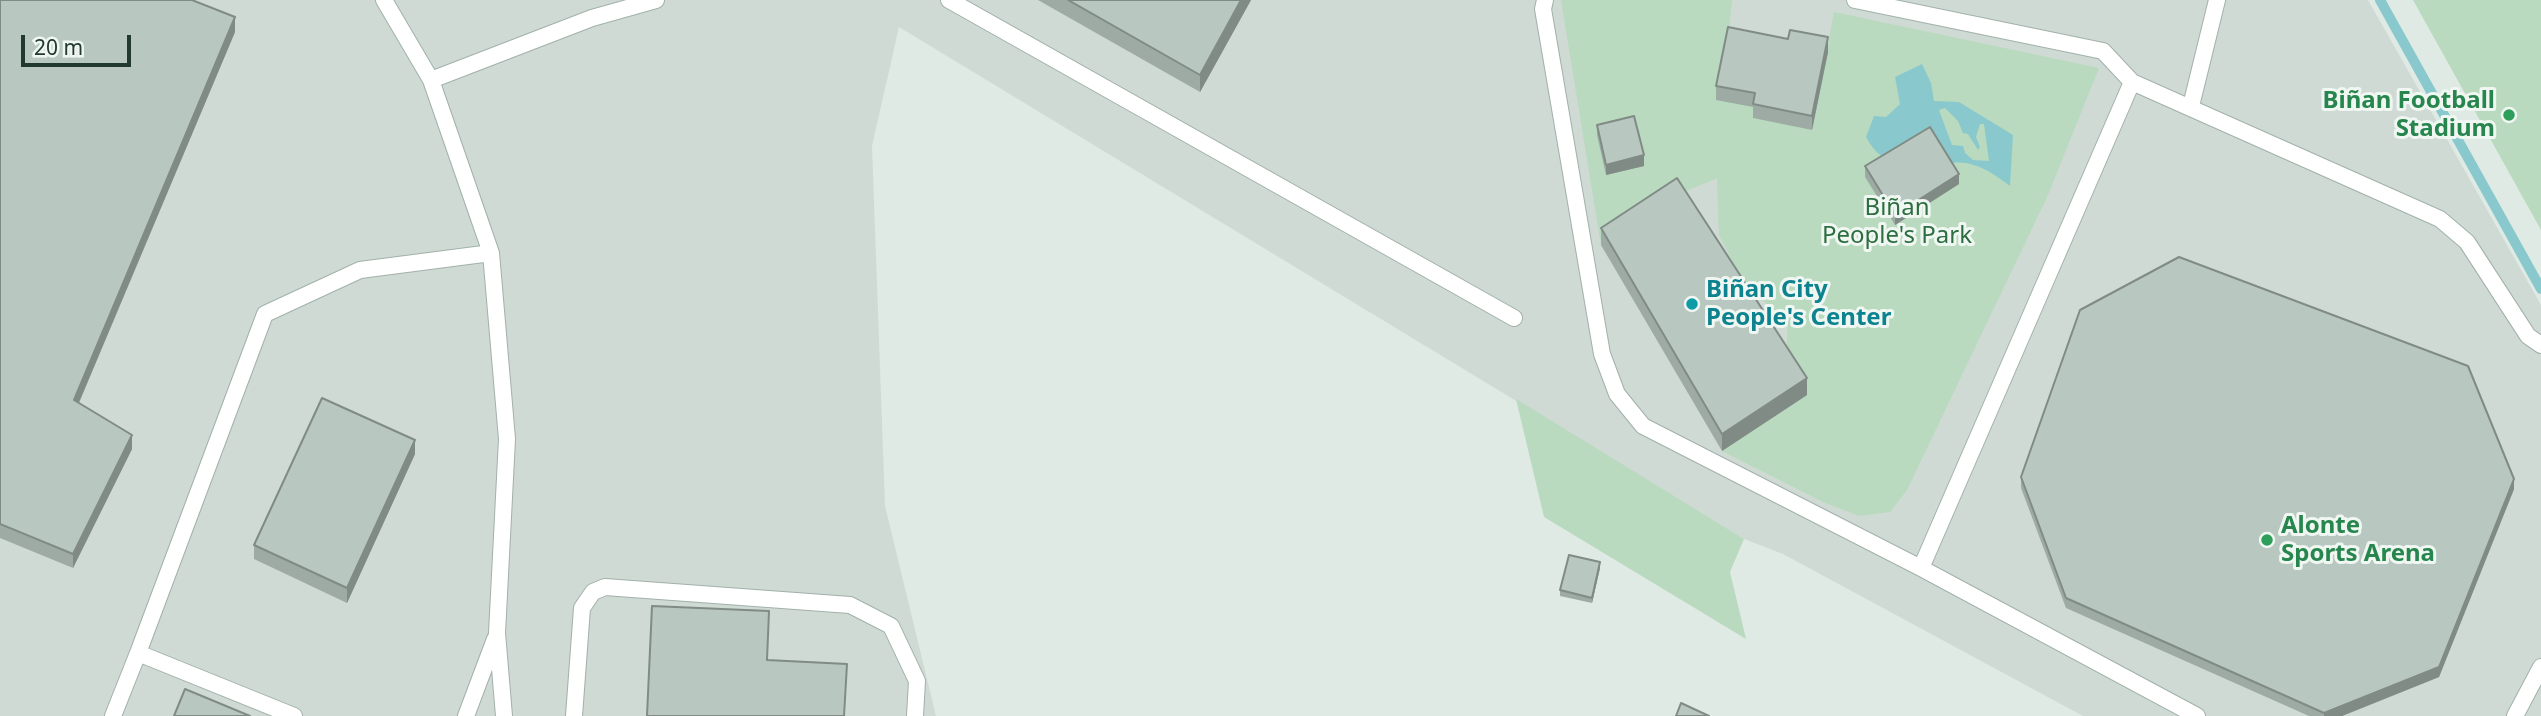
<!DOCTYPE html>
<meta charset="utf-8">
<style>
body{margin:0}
#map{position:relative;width:2541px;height:716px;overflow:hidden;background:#dfeae4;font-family:"Noto Sans",sans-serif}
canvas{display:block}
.scale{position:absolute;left:21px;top:35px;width:110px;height:32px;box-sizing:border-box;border:4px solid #213931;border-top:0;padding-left:9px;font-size:21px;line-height:24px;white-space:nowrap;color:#213931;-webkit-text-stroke:5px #f0f7f2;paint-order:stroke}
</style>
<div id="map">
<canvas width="2541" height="716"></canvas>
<div class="scale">20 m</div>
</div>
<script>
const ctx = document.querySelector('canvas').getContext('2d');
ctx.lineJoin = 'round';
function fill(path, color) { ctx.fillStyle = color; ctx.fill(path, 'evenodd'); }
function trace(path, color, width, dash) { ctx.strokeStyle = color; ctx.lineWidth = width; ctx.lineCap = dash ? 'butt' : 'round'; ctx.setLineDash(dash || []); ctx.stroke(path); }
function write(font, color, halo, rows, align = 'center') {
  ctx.font = font + ' "Noto Sans",sans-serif'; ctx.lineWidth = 6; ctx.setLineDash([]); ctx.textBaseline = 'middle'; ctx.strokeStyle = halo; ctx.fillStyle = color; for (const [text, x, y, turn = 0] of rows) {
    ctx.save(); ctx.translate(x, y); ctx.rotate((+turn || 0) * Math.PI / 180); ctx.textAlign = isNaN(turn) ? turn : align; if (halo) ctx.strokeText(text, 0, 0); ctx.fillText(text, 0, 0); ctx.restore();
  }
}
const built = new Path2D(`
 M0,0H2368L2541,305V716H2083L1783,554L1744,539L899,27L872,146L885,506L936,716H0Z`);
const green = new Path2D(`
 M1561,0H1732L1728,41L1755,107L1812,130L1834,12L2099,68L2048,195L1907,490L1890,512L1859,516L1823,502L1722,451L1786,364L1788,322L1744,284L1719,235L1717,178L1677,195L1601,245Z
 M2413,0H2541V230Z
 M1516,399L1744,539L1730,572L1746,639L1544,517Z`);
const water = new Path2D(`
 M1922,64L1931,83L1934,101L1959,102L2013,135L2010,186C1994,174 1974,160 1953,163L1946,156C1909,160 1886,174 1866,137L1874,116L1886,117L1900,104L1895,77ZM1945,108L1958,121L1963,133L1968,134L1978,150L1980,147L1976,137L1980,124H1984L1989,161L1973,160L1965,153L1963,146L1952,145L1939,110Z`);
const stream = new Path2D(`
 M2380,0L2541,289`);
const service = new Path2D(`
 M384,0L431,80L491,253L507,439L497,633L504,716
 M949,0L1514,318
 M1545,0L1543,9L1602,354L1617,394L1643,426L1921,568L2197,716
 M1855,0L2103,51L2132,82L2440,219L2467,242L2528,336L2541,345
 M431,80L592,18L656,0
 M2191,106L2217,0
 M1921,568L2132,82
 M138,653L265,314L360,270L491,253
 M113,716L138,653L294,716
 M466,716L495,639
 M574,716L582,608L593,592L605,587L850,605L891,626L917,681L915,716
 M2515,716L2541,667`);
const wall = new Path2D(`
 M0,0L235,32L79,403L132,449L73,568L0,538Z
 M1038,0H1251L1200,92Z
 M1828,52L1812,130L1753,118V107L1716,100V86Z
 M1597,125L1644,166L1606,175L1597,135Z
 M1865,166L1959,184L1895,225L1865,177Z
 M1601,228L1807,395L1722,451L1601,245Z
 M415,454L347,603L254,559V545Z
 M2021,477L2514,489L2439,677L2342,716H2309L2066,608L2021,488Z
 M1600,568L1592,603L1560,596V590Z`);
const shadedWall = new Path2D(`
 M1241,0H1251L1200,92V75Z
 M235,17V32L74,414V400Z
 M1828,37V52L1812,130V116Z
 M1644,155V166L1606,175V165Z
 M1959,174V184L1895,225V215Z
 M1807,378V395L1722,451V434Z
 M132,435V449L73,568V554Z
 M415,440V454L347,603V588Z
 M2514,479V489L2439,677L2342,716H2324V713Z
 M1600,562V568L1592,603V598Z`);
const building = new Path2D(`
 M0,0H192L235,17L74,400L132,435L73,554L0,524Z
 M1068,0H1241L1200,75Z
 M1728,27L1788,39L1790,30L1828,37L1812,116L1753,104L1755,93L1716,86Z
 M1634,116L1644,155L1606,165L1597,125Z
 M1930,127L1959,174L1895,215L1865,166Z
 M1677,178L1807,378L1722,434L1601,228Z
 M2179,257L2468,366L2514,479L2439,667L2324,713L2066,598L2021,477L2080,310Z
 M322,398L415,440L347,588L254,545Z
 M1569,555L1600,562L1592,598L1560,590Z
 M652,606L769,611L767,660L847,664L844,716H647Z
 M185,689L250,716H174Z
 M1681,703L1709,716H1676Z`);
const markers = [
 [2509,115,7,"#2e9e5b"],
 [1692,304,7,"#0f9aa8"],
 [2267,540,7,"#2e9e5b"]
];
const leisureNames = [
 ["Biñan Football",2495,101],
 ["Stadium",2495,129],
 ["Alonte",2281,526,"left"],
 ["Sports Arena",2281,554,"left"]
];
const parkNames = [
 ["Biñan",1897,208],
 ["People's Park",1897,236]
];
const cultureNames = [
 ["Biñan City",1706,290],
 ["People's Center",1706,318]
];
fill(built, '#cedad3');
fill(green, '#b9dabf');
fill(water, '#89c9cd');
trace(stream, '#89c9cd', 10);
trace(service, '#a2b1ab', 18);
trace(service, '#fff', 16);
fill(wall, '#9eaba5');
fill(shadedWall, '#818b86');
fill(building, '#b8c7c0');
trace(building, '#818b86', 2);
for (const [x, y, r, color] of markers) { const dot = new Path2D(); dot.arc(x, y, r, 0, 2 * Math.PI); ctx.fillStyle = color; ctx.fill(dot); trace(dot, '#f0f7f2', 2.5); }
write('bold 24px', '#27864d', '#f0f7f2', leisureNames, 'right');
write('24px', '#2d6e41', '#f0f7f2', parkNames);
write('bold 24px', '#0d838f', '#f0f7f2', cultureNames, 'left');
</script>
